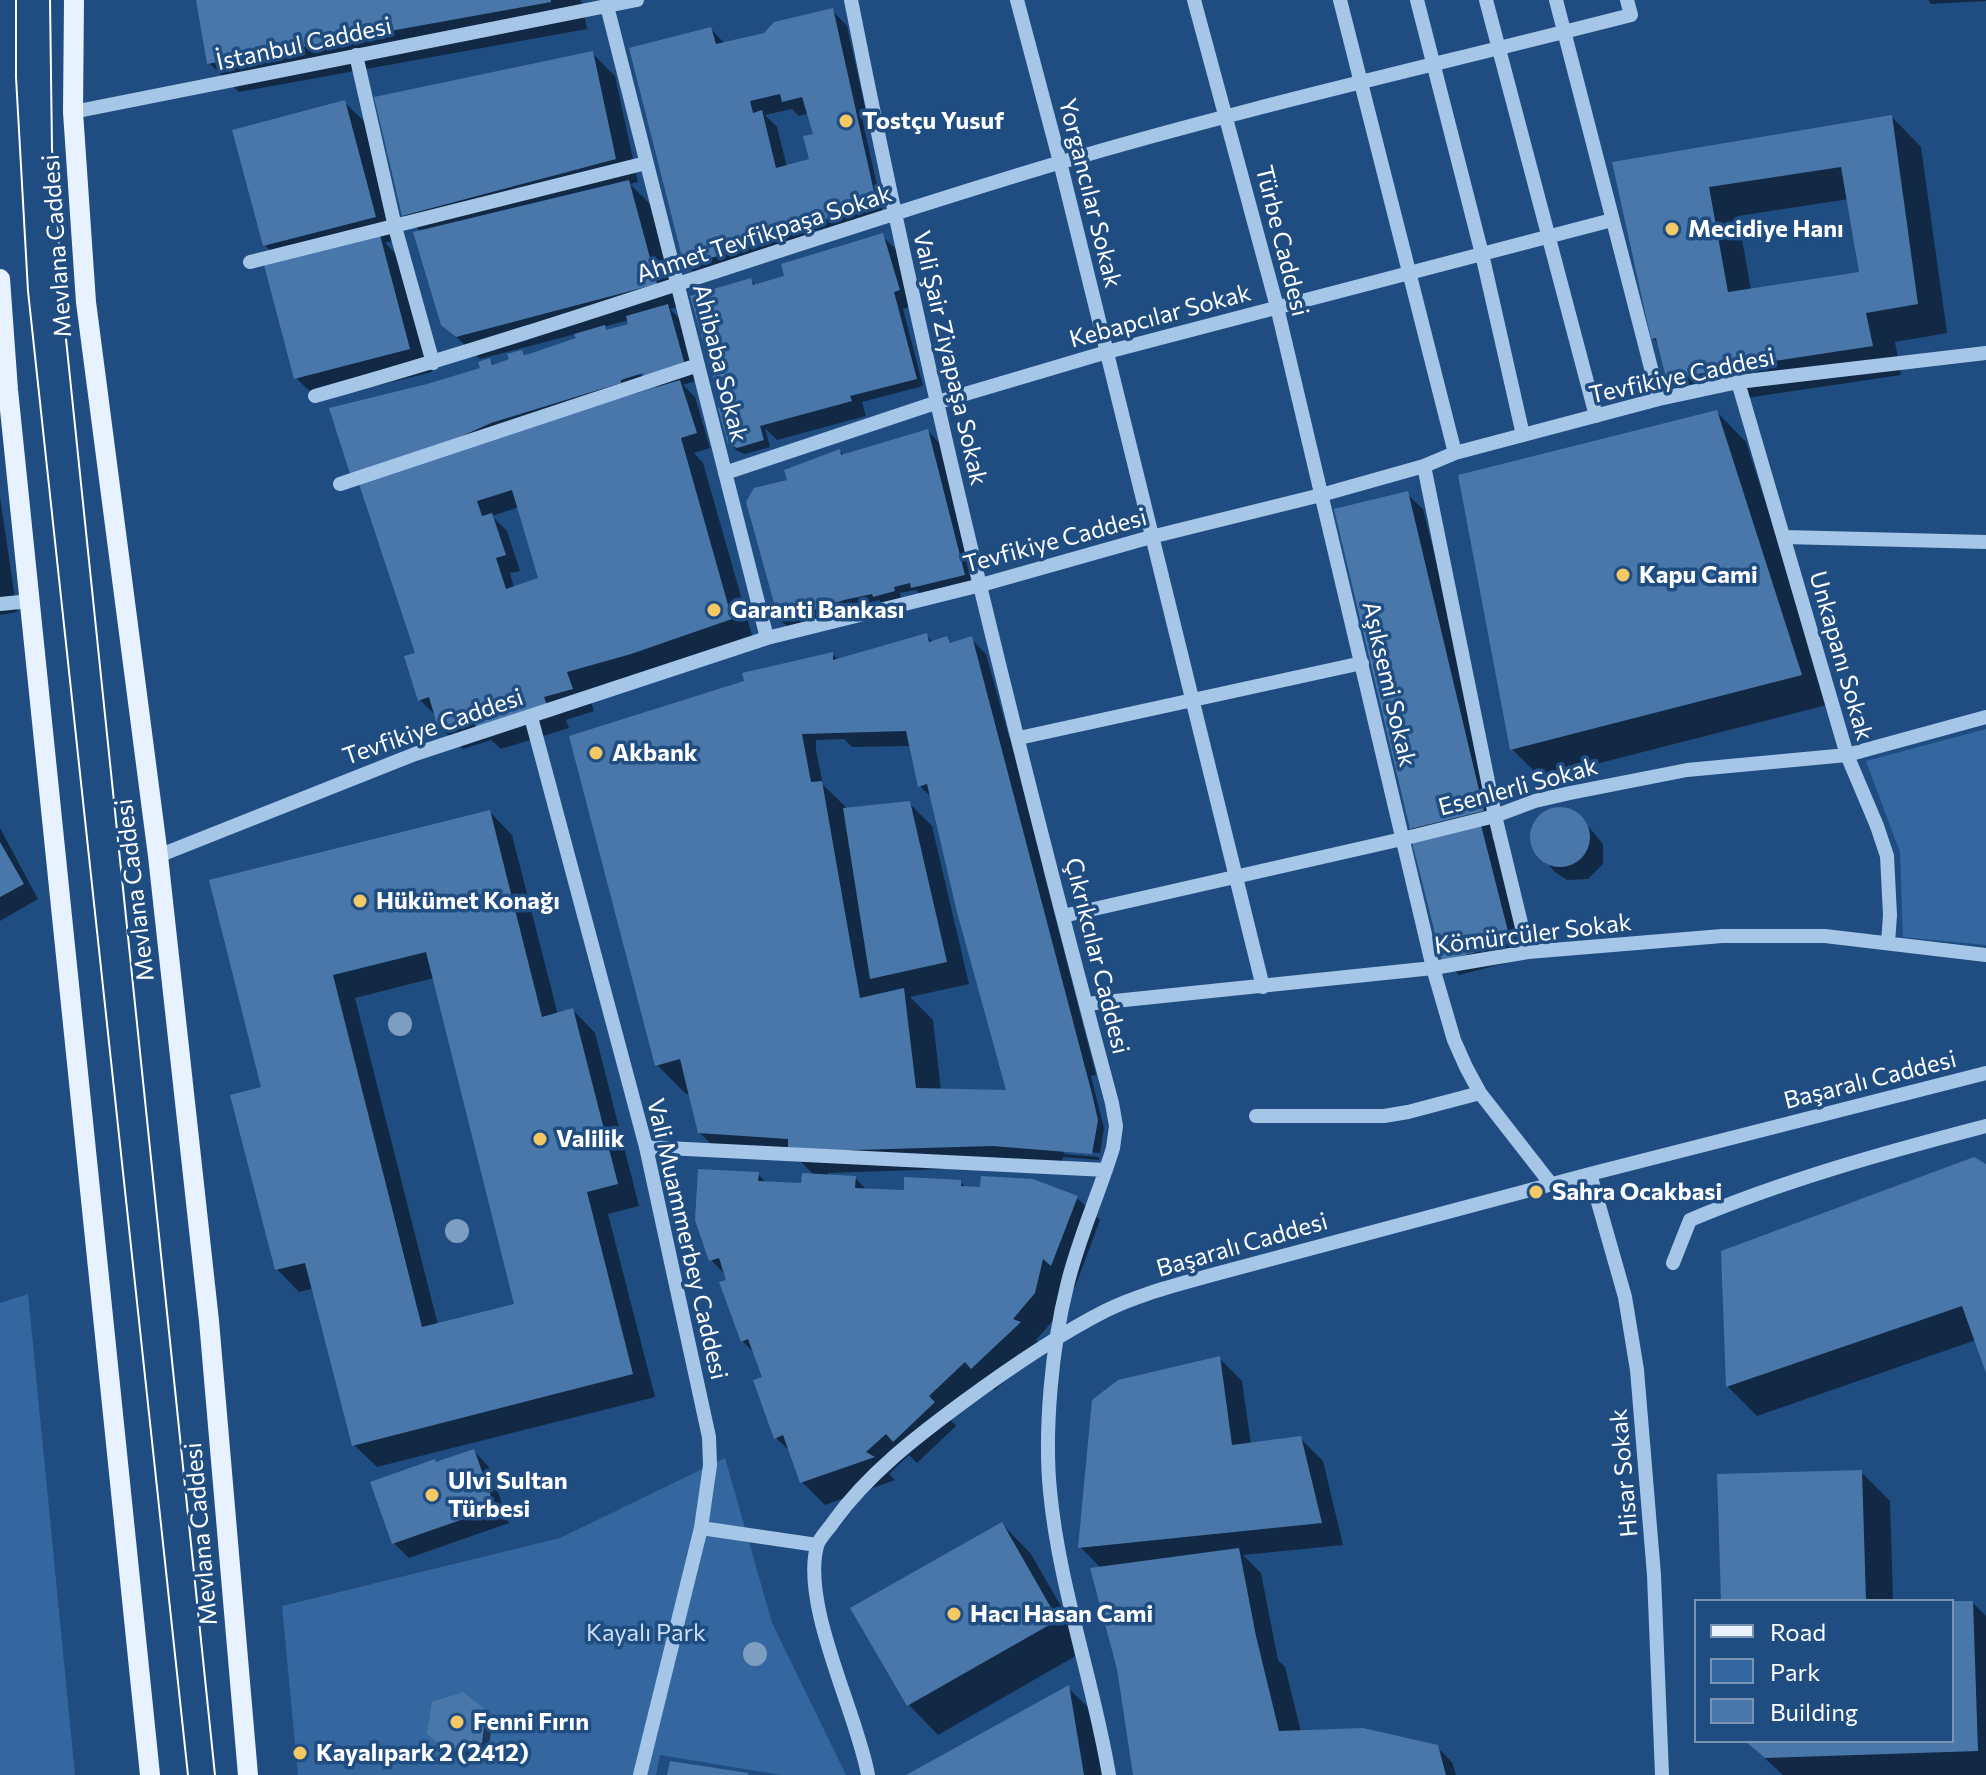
<!DOCTYPE html>
<meta charset="utf-8">
<style>
body{margin:0}
#map{position:relative;width:1986px;height:1775px;overflow:hidden;background:#204d81;font-family:Commissioner,sans-serif}
canvas{display:block}
.legend{position:absolute;left:1694px;top:1599px;width:260px;height:144px;box-sizing:border-box;background:#204d81;border:2px solid #7994b3;margin:0;padding:10px 14px;list-style:none;font-size:24px;color:#fff}
.legend li{display:flex;align-items:center;gap:16px;height:40px}
.legend b{width:40px;border:2px solid #7994b3}
</style>
<div id="map">
<canvas width="1986" height="1775"></canvas>
<ul class="legend">
<li><b style="height:10px;background:#e8f1fe"></b>Road</li>
<li><b style="height:22px;background:#34679f"></b>Park</li>
<li><b style="height:22px;background:#4977aa"></b>Building</li>
</ul>
</div>
<script>
const ctx = document.querySelector('canvas').getContext('2d');
ctx.lineJoin = 'round';
function fill(path, color) { ctx.fillStyle = color; ctx.fill(path, 'evenodd'); }
function trace(path, color, width, dash) { ctx.strokeStyle = color; ctx.lineWidth = width; ctx.lineCap = dash ? 'butt' : 'round'; ctx.setLineDash(dash || []); ctx.stroke(path); }
function write(font, color, halo, rows, align = 'center') {
  ctx.font = font + ' Commissioner,sans-serif'; ctx.lineWidth = 7; ctx.setLineDash([]); ctx.textBaseline = 'middle'; ctx.strokeStyle = halo; ctx.fillStyle = color; for (const [text, x, y, turn = 0] of rows) {
    ctx.save(); ctx.translate(x, y); ctx.rotate((+turn || 0) * Math.PI / 180); ctx.textAlign = isNaN(turn) ? turn : align; if (halo) ctx.strokeText(text, 0, 0); ctx.fillText(text, 0, 0); ctx.restore();
  }
}
const green = new Path2D(`
 M1986,729V945L1903,937L1900,852L1866,761Z
 M28,1294L75,1775H0V1303Z
 M725,1458L772,1623L846,1775H781L660,1755L656,1775H298L282,1606L560,1538Z`);
const shadow = new Path2D(`
 M198,0H581L587,29L239,92L209,63Z
 M1928,0H1986V1L1931,4Z
 M832,10L847,26L867,116L862,118L883,212L804,234L806,243L701,279L686,264L711,29L725,44L765,34ZM792,109L799,116L809,113L815,135L812,160L787,167L777,127L765,115Z
 M592,53L615,76L638,182L630,184L651,205L679,307L670,309L682,321L699,380L683,385L695,397L710,448L694,453L703,463L754,642L588,694L594,711L566,720L569,728L501,749L491,740L463,749L440,727L437,717L420,700L394,396L482,369L490,360L495,366L512,361L522,352L526,356L578,340L576,334L480,359L442,324L421,232L404,215ZM629,320L631,325L608,332L603,327ZM628,332L649,380L658,389L474,440L643,382ZM519,507L540,580L514,588L510,573L520,571L507,531L492,516Z
 M345,103L368,125L398,239L385,243L402,260L432,372L319,400L296,378L282,263L265,245Z
 M1892,117L1921,147L1947,333L1895,342L1901,375L1746,398L1724,376L1676,388L1669,381L1660,345L1653,338L1614,164ZM1849,199L1861,274L1751,290L1738,216Z
 M882,236L898,251L914,305L903,309L923,386L862,402L866,416L777,440L765,428L770,447L745,454L737,451L730,443L724,408L751,280L756,286L787,277Z
 M1717,412L1746,442L1831,704L1541,778L1512,749Z
 M928,431L943,447L971,582L920,594L916,590L900,593L901,598L882,603L879,600L852,607L788,627L780,620L789,481L840,451L844,456Z
 M1407,494L1423,509L1505,834L1491,837L1496,842L1525,958L1459,975L1443,960L1425,841L1411,828Z
 M0,497L17,612L0,615Z
 M926,635L934,643L946,638L953,645L971,639L986,654L1009,737L1016,745L1049,869L1043,870L1096,1075L1091,1076L1104,1128L1100,1153L1064,1150V1154L1099,1157V1160L1063,1157L1062,1165L828,1173V1177L855,1178L867,1190L905,1192L960,1182L966,1188L1077,1198L1100,1220L1075,1287L1065,1279L1057,1316L1036,1340L1043,1346L995,1390L988,1383L950,1419L956,1426L917,1463L909,1455L889,1474L895,1480L825,1505L802,1482L792,1453L776,1438L764,1378L756,1354L742,1341L727,1276L711,1260L758,1174L767,1184L803,1185L815,1176L800,1161L722,1155L699,1132L690,1093L686,1094L657,1065L832,654L839,661ZM844,739L852,747L912,746L920,786L932,798L1009,1092L941,1091L933,1020L910,997L969,984L932,826L909,803L848,809L823,785L816,750V740Z
 M1564,809L1572,812L1584,821L1603,844V864L1588,879L1567,880L1555,872L1535,849L1533,834L1538,820L1549,811Z
 M490,812L512,835L558,1015L573,1010L595,1033L639,1206L608,1214L655,1397L377,1467L354,1445L314,1288L299,1292L277,1269L263,1089L212,882ZM434,978L517,1305L438,1325L355,998Z
 M0,828L38,899L0,921Z
 M1986,1166V1368L1976,1340L1757,1416L1728,1387L1723,1252Z
 M1219,1358L1242,1381L1251,1445L1300,1438L1323,1461L1343,1545L1243,1555L1261,1573L1278,1660L1285,1667L1301,1732L1437,1747L1452,1762L1456,1775H1136L1101,1568L1080,1547Z
 M474,1451L489,1467L509,1523L409,1558L394,1543Z
 M1861,1472L1890,1501L1893,1601H1723Z
 M1002,1524L1031,1554L1086,1650L938,1735L909,1705L853,1609Z
 M1952,1603H1973L1986,1616V1775H1783L1746,1741H1952Z
 M1068,1688L1091,1710L1102,1775H912Z
 M485,1712L493,1720L488,1750L459,1759L437,1741Z`);
const building = new Path2D(`
 M196,0H551V2L207,64Z
 M833,8L877,205L743,243L745,249L684,265L629,48L711,27L716,44L764,33L774,22ZM780,94L782,102L802,97L813,134L803,136L809,159L776,168L762,110L753,113L750,101Z
 M593,51L616,159L402,216L374,97Z
 M345,100L376,217L263,246L232,130Z
 M1892,115L1918,304L1866,313L1873,346L1715,370L1667,382L1656,338L1651,339L1612,162ZM1841,167L1859,272L1728,292L1709,187Z
 M629,180L657,284L456,337L441,325L413,232Z
 M883,233L900,290L894,292L917,379L850,396L852,401L760,426L764,440L737,448L728,444L718,408L722,407L690,296L751,278L753,285L784,276L781,264Z
 M380,235L410,349L294,379L264,265Z
 M668,304L685,365L644,377L643,373L621,380V383L491,423L444,444L350,474L329,408L427,384L480,368L478,362L490,358L492,365L501,362L509,359L507,354L522,350L524,355L529,354L576,338L574,334L605,325L606,330L628,324L626,316Z
 M680,380L697,433L681,438L732,619L631,654L567,672L573,689L544,697L547,705L476,728L473,717L438,728L429,697L418,701L404,656L415,653L359,484L561,416ZM512,490L538,578L506,589L496,558L506,555L492,513L482,516L477,501Z
 M1717,410L1802,675L1510,750L1458,475Z
 M928,429L965,575L911,588L910,583L894,587L895,591L873,597L872,594L844,600L779,621L746,502L754,488L787,480L784,470L840,449L841,455Z
 M1408,491L1484,811L1410,829L1334,509Z
 M927,633L929,642L947,636L950,643L972,636L1092,1094L1098,1120L1092,1154L992,1146L788,1152V1139L698,1133L680,1059L655,1066L569,736L744,681L742,673L833,652V660ZM906,731L918,787L927,784L957,912L1006,1090L916,1088L904,988L860,998L822,781L811,782L802,734Z
 M910,801L947,962L870,979L843,808Z
 M1530 837a30 30 0 1 1 60 0a30 30 0 1 1-60 0Z
 M490,810L542,1017L573,1008L618,1184L587,1192L633,1374L352,1446L305,1263L275,1270L230,1095L261,1087L209,880ZM426,952L514,1304L422,1327L333,975Z
 M1481,825L1511,943L1442,961L1412,842Z
 M0,842L24,884L0,897Z
 M1974,1157L1986,1164V1373L1962,1306L1726,1387L1721,1251Z
 M698,1169L759,1172L758,1181L801,1183L802,1173L856,1176L855,1188L904,1190V1177L961,1180V1186L980,1187L981,1176L1033,1179L1078,1196L1051,1266L1043,1259L1035,1293L1013,1319L1021,1322L971,1369L965,1362L929,1396L935,1402L893,1442L886,1434L866,1452L875,1457L800,1483L783,1435L774,1439L753,1380L762,1377L748,1339L741,1342L719,1282L726,1280L719,1258L709,1261L695,1220Z
 M1220,1356L1232,1445L1301,1436L1322,1523L1078,1548L1092,1400L1118,1380Z
 M474,1449L495,1508L392,1544L370,1482L435,1459L436,1462Z
 M1862,1470L1866,1601H1721L1717,1474Z
 M1002,1522L1058,1620L907,1706L850,1608Z
 M1239,1548L1256,1636L1279,1731L1363,1728L1438,1745L1446,1775H1133L1117,1669L1090,1568Z
 M1952,1601H1973L1978,1751L1765,1758L1745,1741H1952Z
 M1069,1685L1084,1775H906Z
 M463,1692L486,1710L482,1743L450,1753L427,1734L432,1702Z
 M670,1761L748,1773V1775H667Z`);
const minor = new Path2D(`
 M851,0C924,370 1014,738 1112,1103L1116,1126L1113,1148C1099,1194 1078,1239 1067,1286C1052,1346 1044,1430 1050,1491C1059,1587 1093,1679 1109,1775
 M1017,0L1060,162L1263,987
 M1194,0L1277,307L1433,968L1454,1040L1466,1067L1480,1093L1551,1184
 M1340,0L1455,453
 M1417,0L1482,254L1523,435
 M1486,0L1596,416
 M1556,0L1659,399
 M607,6L767,638
 M356,55L395,227L433,363
 M73,112L637,0
 M250,262L646,163
 M1738,382L1847,755L1877,826L1887,856L1890,915L1888,943
 M315,396C565,326 809,237 1058,163C1247,107 1440,64 1631,15L1627,0
 M1424,466L1495,816L1528,952
 M725,473L938,402L1107,352L1612,220
 M340,484L698,365
 M1784,537L1986,542
 M0,604L30,601
 M531,717L646,1147L709,1437L710,1465L701,1528L640,1775
 M1019,738L1362,663
 M158,856L415,754L767,638L981,585L1151,537L1321,495L1424,466L1455,453L1659,399L1738,382L1986,353
 M1063,916L1402,839L1495,816L1535,801L1570,793L1687,770L1847,755L1986,717
 M1086,1004L1433,968L1528,952L1722,936H1825L1986,955
 M1256,1116H1384L1408,1112L1480,1093
 M646,1147L1106,1170
 M1590,1174L1625,1297L1637,1370L1654,1575L1662,1775
 M1673,1263L1690,1220C1785,1180 1886,1152 1986,1126
 M701,1528L817,1545
 M868,1775C857,1713 801,1606 817,1546C819,1538 829,1529 834,1521C868,1474 916,1437 962,1403C1008,1369 1054,1337 1105,1311C1137,1295 1173,1286 1208,1276L1590,1174L1986,1073`);
const major = new Path2D(`
 M74,0L73,112L86,302L158,856L209,1321L248,1775
 M0,279L8,390L150,1775`);
const tram = new Path2D(`
 M16,0V77L28,291L188,1775
 M50,0L52,149L66,339L215,1775`);
const trees = [
 [400,1024],
 [457,1231],
 [755,1654]
];
const markers = [
 [846,121,8,"#f5c866"],
 [1672,229,8,"#f5c866"],
 [1623,575,8,"#f5c866"],
 [714,610,8,"#f5c866"],
 [596,753,8,"#f5c866"],
 [360,901,8,"#f5c866"],
 [540,1139,8,"#f5c866"],
 [1536,1192,8,"#f5c866"],
 [432,1495,8,"#f5c866"],
 [954,1614,8,"#f5c866"],
 [457,1722,8,"#f5c866"],
 [300,1753,8,"#f5c866"]
];
const streetNames = [
 ["İstanbul Caddesi",304,44,-12],
 ["Yorgancılar Sokak",1090,193,76],
 ["Ahmet Tevfikpaşa Sokak",764,234,-18],
 ["Türbe Caddesi",1282,241,76],
 ["Mevlana Caddesi",57,246,-94],
 ["Kebapcılar Sokak",1160,316,-15],
 ["Vali Şair Ziyapaşa Sokak",950,358,77],
 ["Ahibaba Sokak",720,363,76],
 ["Tevfikiye Caddesi",1682,376,-12],
 ["Tevfikiye Caddesi",1055,541,-15],
 ["Unkapanı Sokak",1841,656,74],
 ["Aşıksemi Sokak",1389,684,77],
 ["Tevfikiye Caddesi",433,727,-19],
 ["Esenlerli Sokak",1518,787,-15],
 ["Mevlana Caddesi",135,890,-97],
 ["Kömürcüler Sokak",1533,934,-7],
 ["Çıkrıkcılar Caddesi",1097,956,76],
 ["Başaralı Caddesi",1870,1080,-14],
 ["Vali Muammerbey Caddesi",687,1239,77],
 ["Başaralı Caddesi",1242,1245,-16],
 ["Hisar Sokak",1624,1473,-95],
 ["Mevlana Caddesi",201,1534,-95]
];
const poiNames = [
 ["Tostçu Yusuf",862,121],
 ["Mecidiye Hanı",1688,229],
 ["Kapu Cami",1639,575],
 ["Garanti Bankası",730,610],
 ["Akbank",612,753],
 ["Hükümet Konağı",376,901],
 ["Valilik",556,1139],
 ["Sahra Ocakbasi",1552,1192],
 ["Ulvi Sultan",448,1481],
 ["Türbesi",448,1509],
 ["Hacı Hasan Cami",970,1614],
 ["Fenni Fırın",473,1722],
 ["Kayalıpark 2 (2412)",316,1753]
];
const parkNames = [
 ["Kayalı Park",646,1633]
];
fill(green, '#34679f');
fill(shadow, '#0007');
fill(building, '#4977aa');
trace(minor, '#a6c6e8', 14);
trace(major, '#e8f1fe', 20);
trace(tram, '#fff', 2);
ctx.fillStyle = '#7d9dc1';
for (const [x, y] of trees) { ctx.beginPath(); ctx.arc(x, y, 12, 0, 2 * Math.PI); ctx.fill(); }
for (const [x, y, r, color] of markers) { const dot = new Path2D(); dot.arc(x, y, r, 0, 2 * Math.PI); ctx.fillStyle = color; ctx.fill(dot); trace(dot, '#204d81', 3); }
write('24px', '#fff', '#204d81', streetNames);
write('bold 24px', '#fff', '#204d81', poiNames, 'left');
write('24px', '#c9dff6', '#204d81', parkNames);
</script>
